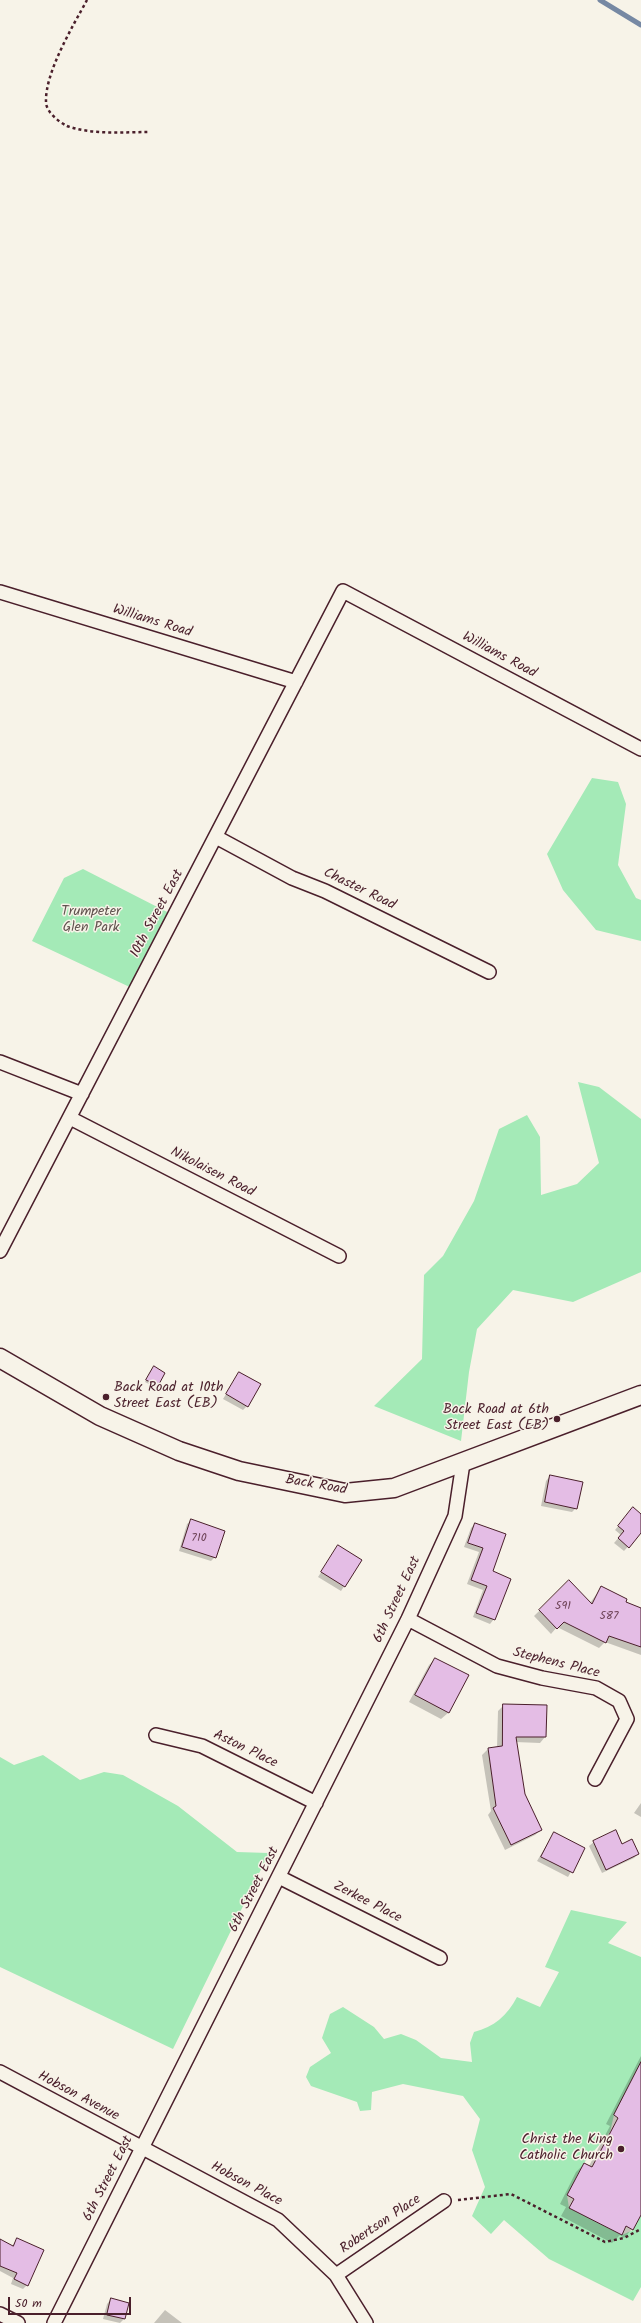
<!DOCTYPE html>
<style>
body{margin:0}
#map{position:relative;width:641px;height:2323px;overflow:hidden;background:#f7f3e8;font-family:Kalam,sans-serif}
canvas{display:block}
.scale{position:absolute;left:8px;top:2297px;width:123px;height:18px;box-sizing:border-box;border:2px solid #4a1f2b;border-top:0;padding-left:5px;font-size:12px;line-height:14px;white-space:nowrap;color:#4a1f2b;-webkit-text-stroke:3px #f7f3e8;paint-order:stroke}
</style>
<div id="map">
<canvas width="641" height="2323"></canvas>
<div class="scale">50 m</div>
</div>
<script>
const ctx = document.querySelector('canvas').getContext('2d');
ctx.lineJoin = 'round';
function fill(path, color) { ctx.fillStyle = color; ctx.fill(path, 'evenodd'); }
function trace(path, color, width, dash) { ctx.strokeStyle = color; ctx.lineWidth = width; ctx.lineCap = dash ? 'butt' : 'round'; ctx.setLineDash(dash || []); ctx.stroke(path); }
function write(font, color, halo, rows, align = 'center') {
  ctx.font = font + ' Kalam,sans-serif'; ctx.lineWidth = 3; ctx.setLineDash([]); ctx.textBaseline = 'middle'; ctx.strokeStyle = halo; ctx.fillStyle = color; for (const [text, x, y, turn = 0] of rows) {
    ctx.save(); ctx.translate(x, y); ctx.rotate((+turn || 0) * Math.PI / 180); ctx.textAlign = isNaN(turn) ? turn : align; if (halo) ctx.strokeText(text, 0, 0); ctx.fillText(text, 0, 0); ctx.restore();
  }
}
const green = new Path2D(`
 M592,778L618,782L626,804L618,865L636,898L641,900V941L596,930L563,890L547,854Z
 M83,869L175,916L136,990L32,941L64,878Z
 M578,1082L599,1087L641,1119V1272L573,1302L513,1290L477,1329L469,1372L461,1441L374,1406L422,1359L424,1275L443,1256L474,1201L499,1129L527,1115L540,1137L541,1195L577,1184L599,1163Z
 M43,1755L80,1780L104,1772L123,1775L178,1806L237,1852L269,1853L173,2049L0,1967V1757L14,1765Z
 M571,1910L627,1922L608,1943L641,1957V2062L614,2115L610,2132L584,2163L567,2195L569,2208L622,2235L633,2230L641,2215V2287L633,2301L549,2259L504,2220L491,2234L472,2216L485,2187L472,2150L480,2119L463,2096L403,2084L372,2092L371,2110L360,2111L357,2102L311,2086L306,2077L310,2067L331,2053L322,2038L330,2014L343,2007L374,2027L384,2039L401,2034L416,2040L441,2058L472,2062L470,2043L474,2032C494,2027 507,2016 517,1997L540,2007L559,1972L545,1967Z`);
const shadow = new Path2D(`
 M152,1369L164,1373L155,1387L145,1382Z
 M239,1373L247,1406L243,1410L223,1399Z
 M550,1476L576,1508L572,1512L541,1506L546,1481Z
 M629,1513L641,1515V1532L624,1551L614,1543L621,1535L615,1530Z
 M192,1520L215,1557L211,1561L179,1551L187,1524Z
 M475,1524L492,1572L494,1619L490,1624L473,1617L483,1590L467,1584L479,1552L464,1547L471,1528Z
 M338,1547L361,1561L341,1591L318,1577Z
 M569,1582L590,1603L601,1588L625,1603L641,1609V1655L605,1642L599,1648L557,1627L551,1634L534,1616Z
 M435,1659L467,1676L448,1713L441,1719L409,1702L429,1665Z
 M504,1705L546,1706L545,1737L540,1743L515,1742L524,1794L541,1830L535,1835L505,1850L488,1815L491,1811L482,1755L488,1749L497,1748L498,1711Z
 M641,1803V1817L634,1813Z
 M554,1833L584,1848L568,1877L537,1861Z
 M594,1842L622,1846L638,1854L634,1858L602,1873L589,1846Z
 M641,2056V2212L632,2229L624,2238L620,2235L612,2243L561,2216L566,2207L560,2204L576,2172L584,2164L589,2166L610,2126L606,2124Z
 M17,2239L27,2285L23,2289L11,2284L13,2278L0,2271V2240L12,2246Z
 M111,2299L128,2303L124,2319L120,2323L103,2319L107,2304Z
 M165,2310L182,2323H154Z`);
const stream = new Path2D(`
 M600,0L641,25`);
const building = new Path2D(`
 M154,1366L165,1373L158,1386L146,1380Z
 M239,1372L261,1384L248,1407L226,1394Z
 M550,1475L583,1482L577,1509L545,1502Z
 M633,1507L641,1514V1533L629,1548L618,1538L624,1531L618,1526Z
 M191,1519L225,1531L216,1558L182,1547Z
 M475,1523L506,1534L493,1571L511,1579L495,1620L476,1613L487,1586L471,1580L483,1548L468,1543Z
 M338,1545L362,1560L345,1587L321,1572Z
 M569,1580L592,1604L601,1586L627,1599L626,1602L641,1608V1647L609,1636L606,1643L564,1622L557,1629L539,1610Z
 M435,1658L469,1675L449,1713L415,1695Z
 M503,1704L547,1705L546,1737H516L525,1794L542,1830L511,1845L493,1808L496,1806L488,1748L502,1746Z
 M616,1830L622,1844L632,1839L639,1854L606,1870L593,1841Z
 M554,1832L585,1848L573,1873L541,1857Z
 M641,2062V2215L633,2230L626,2226L622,2235L569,2208L574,2199L567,2195L584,2163L592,2167L618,2118L614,2115Z
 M17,2238L44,2250L28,2286L14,2279L17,2273L0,2266V2239L13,2246Z
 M111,2298L129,2303L125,2319L107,2315Z`);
const path = new Path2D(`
 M87,0C73,26 45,72 46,102C46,112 59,122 67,126C92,135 124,132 150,132
 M458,2200L511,2194L605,2242L624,2238L641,2229`);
const street = new Path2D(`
 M0,592L296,682
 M216,837L292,878L325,891L489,972
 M0,1062L82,1094
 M70,1118L339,1256
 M0,1251L343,591L641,749
 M408,1619L497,1666L542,1678L596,1688L619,1701L627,1719L595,1779
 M156,1735L202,1746L316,1803
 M279,1877L440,1958
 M0,2072L278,2220L336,2275L366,2323
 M336,2275L444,2201
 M0,2314L18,2323
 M54,2323L408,1619L455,1516L463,1463`);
const secondary = new Path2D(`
 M0,1358L100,1416L179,1451L239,1471L345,1493L394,1488L641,1395`);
const markers = [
 [106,1397,4,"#4a1f2b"],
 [557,1419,4,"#4a1f2b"],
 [621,2149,4,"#4a1f2b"]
];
const numberNames = [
 ["710",199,1539],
 ["591",563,1607],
 ["587",609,1617]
];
const streetNames = [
 ["Williams Road",152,622,17],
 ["Williams Road",499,656,28],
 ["Chaster Road",359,890,26],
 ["10th Street East",158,914,-62],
 ["Nikolaisen Road",212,1173,27],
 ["Back Road",316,1486,10],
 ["6th Street East",398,1600,-65],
 ["Stephens Place",556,1664,14],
 ["Aston Place",245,1750,26],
 ["6th Street East",255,1890,-63],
 ["Zerkee Place",367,1903,27],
 ["Hobson Avenue",78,2097,28],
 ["6th Street East",109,2179,-63],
 ["Hobson Place",246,2185,28],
 ["Robertson Place",381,2225,-34]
];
const parkNames = [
 ["Trumpeter",91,913],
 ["Glen Park",91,929]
];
const poiNames = [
 ["Back Road at 10th",114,1389,"left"],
 ["Street East (EB)",114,1405,"left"],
 ["Back Road at 6th",549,1411],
 ["Street East (EB)",549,1427],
 ["Christ the King",613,2141],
 ["Catholic Church",613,2157]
];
fill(green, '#a4eab7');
fill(shadow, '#0003');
trace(stream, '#7688a3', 5);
fill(building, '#e4bde5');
trace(building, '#4a1f2b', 1);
trace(street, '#4a1f2b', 16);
trace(secondary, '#4a1f2b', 21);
trace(path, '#4a1f2b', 2.5, [3, 3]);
trace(street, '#f7f3e8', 13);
trace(secondary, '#f7f3e8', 18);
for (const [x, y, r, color] of markers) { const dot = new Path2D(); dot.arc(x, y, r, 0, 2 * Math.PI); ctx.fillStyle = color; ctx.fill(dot); trace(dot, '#f7f3e8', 1.5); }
write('12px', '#70465a', null, numberNames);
write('14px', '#4a1f2b', '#f7f3e8', streetNames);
write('14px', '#60524e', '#f7f3e8', parkNames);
write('14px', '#4a1f2b', '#f7f3e8', poiNames, 'right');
</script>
